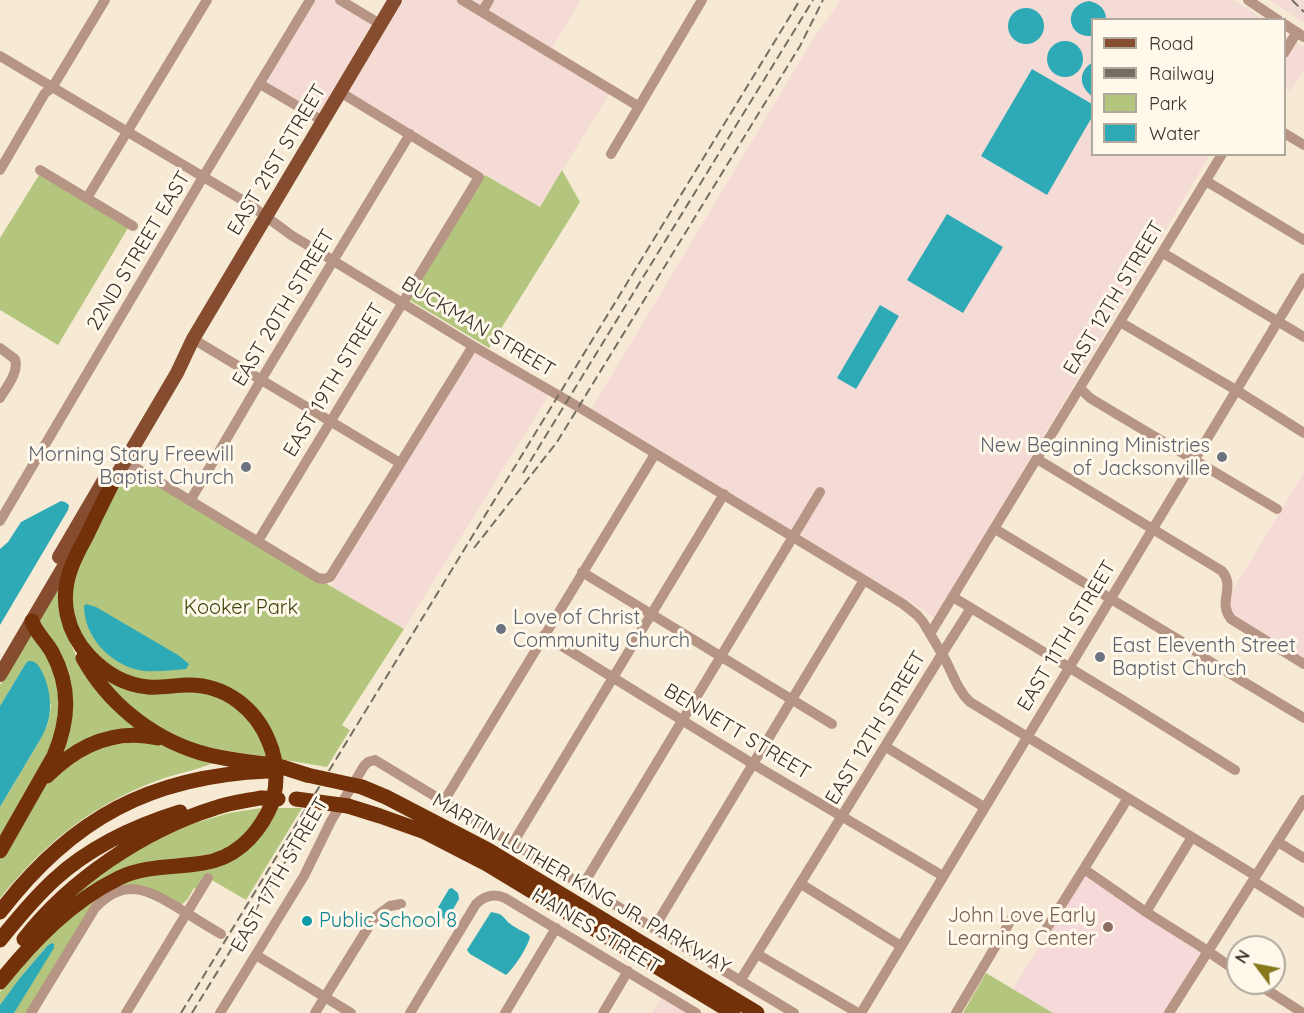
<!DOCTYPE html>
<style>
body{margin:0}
#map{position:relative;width:1304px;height:1013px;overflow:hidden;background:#f6ead4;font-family:Quicksand,sans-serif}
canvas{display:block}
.legend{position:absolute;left:1091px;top:18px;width:195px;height:138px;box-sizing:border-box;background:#fff8eb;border:2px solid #aea89d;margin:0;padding:8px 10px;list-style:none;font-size:18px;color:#353129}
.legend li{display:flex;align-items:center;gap:12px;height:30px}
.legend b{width:30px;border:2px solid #aea89d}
.north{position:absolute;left:1226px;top:935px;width:60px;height:60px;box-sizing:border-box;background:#fff8eb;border:2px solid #aea89d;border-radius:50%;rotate:302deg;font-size:16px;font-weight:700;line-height:24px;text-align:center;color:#353129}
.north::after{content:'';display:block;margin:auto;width:21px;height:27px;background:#86781d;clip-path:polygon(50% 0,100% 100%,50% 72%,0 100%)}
</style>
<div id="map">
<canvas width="1304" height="1013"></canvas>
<ul class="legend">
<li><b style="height:8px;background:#864c30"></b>Road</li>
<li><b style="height:8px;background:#746d61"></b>Railway</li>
<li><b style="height:16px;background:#b4c67d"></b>Park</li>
<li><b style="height:16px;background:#2ea9b6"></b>Water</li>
</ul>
<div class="north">N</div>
</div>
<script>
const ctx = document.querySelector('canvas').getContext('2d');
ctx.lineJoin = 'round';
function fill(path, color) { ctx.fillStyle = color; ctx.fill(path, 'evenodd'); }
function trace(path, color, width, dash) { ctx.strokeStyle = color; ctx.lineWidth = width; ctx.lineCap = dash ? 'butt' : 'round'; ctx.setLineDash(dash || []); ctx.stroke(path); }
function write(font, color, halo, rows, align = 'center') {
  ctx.font = font + ' Quicksand,sans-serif'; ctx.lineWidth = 6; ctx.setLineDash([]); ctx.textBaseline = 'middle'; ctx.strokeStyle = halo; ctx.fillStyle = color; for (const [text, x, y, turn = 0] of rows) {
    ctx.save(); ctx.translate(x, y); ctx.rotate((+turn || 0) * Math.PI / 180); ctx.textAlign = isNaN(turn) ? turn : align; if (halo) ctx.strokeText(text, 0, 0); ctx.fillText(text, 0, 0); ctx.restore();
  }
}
const industrial = new Path2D(`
 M314,0H332L372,23L319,113L265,81Z
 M404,0H581L552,48L614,86L540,207L348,93Z
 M841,0H1234L1263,19L1092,20V154L1210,155L936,618L591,409L813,39Z
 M1270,0H1304V23Z
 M1284,34L1304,47V70L1290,92L1285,88Z
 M474,350L549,395L404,629L331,586Z
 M1304,472V660L1236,620L1229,610L1228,598Z
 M662,997L688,1013H652Z`);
const education = new Path2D(`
 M1084,873L1203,951L1164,1013H1053L1013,989Z`);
const green = new Path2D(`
 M562,170L580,202L489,348L408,299L485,175L540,207Z
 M39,175L128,228L58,345L0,310V238Z
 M130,471L136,472L404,629L342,725L350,730L327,767L279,759L238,698L140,682L96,659L74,620L72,589L78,563L126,474Z
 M59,585L68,638L78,660L140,728L60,758L69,705L37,622Z
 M32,630L41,642L60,684L56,740L0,837V807L39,742L48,724L51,705L26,663L0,706V685Z
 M98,671L174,688L222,696L256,725L267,757L197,746L138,718Z
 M150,740L216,762C196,771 172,774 151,783C86,809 44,845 0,898V860L48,780L90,748Z
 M261,808L256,820L246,831L249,834L227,851L164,862L62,906L115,862L178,828L229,813Z
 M274,808H302L246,900L205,876L196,889L194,888L187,900L181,905L157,891L112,889L26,1013H14L52,943L48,945L19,979L0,1005V992L8,981L75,910L139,874L212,865Z
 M986,973L1053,1013H963Z`);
const water = new Path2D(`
 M1089,1C1099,3 1106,9 1106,19L1092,20V36C1066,38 1063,5 1089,1Z
 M1008 26a18 18 0 1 1 36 0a18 18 0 1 1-36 0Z
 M1047 59a18 18 0 1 1 36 0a18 18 0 1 1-36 0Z
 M1092,63V96C1079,87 1078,71 1092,63Z
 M1032,69L1092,104V117L1047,195L981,156Z
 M947,214L1003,247L963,313L907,280Z
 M880,305L899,316L856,389L837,378Z
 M61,501L65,502L69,505L68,510L0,625V549L8,542L21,522Z
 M86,604L96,607L178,655L189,664L186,669C171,670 152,673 138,670C109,663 84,636 84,606Z
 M29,661C38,661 40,668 44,676C50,690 52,707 48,722C45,733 37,745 31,755C21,772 10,790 0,807V706L26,663Z
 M452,888L458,893L459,899L448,918L445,919L437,914L436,911L449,889Z
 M491,912C503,914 502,916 509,923C514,927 522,931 528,934L530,937C527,948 515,967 506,975L470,954L467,950Z
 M52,943L54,944V948L14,1013H0V1005L19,979L48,945Z`);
const minor = new Path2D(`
 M340,0L380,24
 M462,0L638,106
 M1248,0L1278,20
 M482,12L489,0
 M1284,24L1304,37
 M1284,53L1297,32
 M0,56L249,204L291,235L473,346L582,409L864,580L903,604L917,615L923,622L942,654L740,981
 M260,84L323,121
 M1284,133L1304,145
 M611,154L702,0
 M0,170L45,93L52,88L105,0
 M40,170L133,226
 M1206,181L1304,240
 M87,198L207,0
 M1163,253L1304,337
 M1120,322L1236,390L1304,433
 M193,339L400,463
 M0,348L15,359C19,373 7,386 0,398
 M1080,388L1090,398L1120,416L1277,509
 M118,457L318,578L324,579L330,577L473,346
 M1037,459L1222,571C1236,588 1217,601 1231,619L1304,664
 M190,501L261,380L410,134
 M0,521L203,177L310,0
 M995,529L1184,643L1209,661L1304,718
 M258,541L479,177L340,92
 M582,572L832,724
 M953,597L1121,699L1235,770
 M971,608L942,654C952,670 956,689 970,702L1256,876
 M930,634L1222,154
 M544,635L753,764L943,876
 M886,747L984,807
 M444,801L655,454
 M1278,842L1304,858
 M513,843L724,494
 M1084,869L1146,912L1200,946L1238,972
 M1253,881L1304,913
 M801,884L901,946
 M583,885L820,492
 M1146,912L1192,837
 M654,928L864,580
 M1047,928L1128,798
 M757,954L858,1013
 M256,955L351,1013
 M1256,983L1303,1013
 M31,1013L95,908C125,876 148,890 180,909C193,917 207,926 221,934
 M126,1013L208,878
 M220,1013L304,876L331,821L364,766L368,762L375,760L794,1013
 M315,1013L374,918L390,906L401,904
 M410,1013L476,904C484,896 494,893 505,898L696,1013
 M505,1013L556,928
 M603,1013L628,971
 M861,1013L1304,278
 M956,1013L1014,915
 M1169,1013L1304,800`);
const major = new Path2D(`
 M108,490L177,373L193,339L395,0
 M59,557L107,475
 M0,675L73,551`);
const highway = new Path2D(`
 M83,658C107,702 150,737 198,752C220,759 244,761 266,764
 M282,767L307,775
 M47,776C78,745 114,728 158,738
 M362,787L386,797L488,850L757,1013
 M348,806L380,816L425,832L487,864L733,1013
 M0,851L54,756C69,720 71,687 52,652C46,641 35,632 32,621
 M0,912C71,819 150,776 268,771
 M24,939C70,880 144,830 215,808C229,803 245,801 260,798
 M0,940C17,919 35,897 55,879C90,847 135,826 180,812
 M0,982C33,941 70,902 119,878C146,865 174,868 203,863C233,859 255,838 268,812C279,791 278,763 269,742C256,709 226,685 189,685C175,685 162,688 148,687C125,685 105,673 89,656C67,632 59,600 71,568C75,557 81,546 87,535C95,518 104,500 113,482`);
const rail = new Path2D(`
 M1292,0L1304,12
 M523,473L813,0
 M474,548L557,442L800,46L823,0
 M181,1013L800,0
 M192,1013L298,841L312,815`);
const highwayBridge = new Path2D(`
 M267,764L282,767
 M307,775L362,787
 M262,798L278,799
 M296,799L348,806`);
const markers = [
 [1222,457,6,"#6b7280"],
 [246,467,6,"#6b7280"],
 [501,629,6,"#6b7280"],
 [1100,657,6,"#6b7280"],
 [307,921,6,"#0f9aa8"],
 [1108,927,6,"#8d6e63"]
];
const streetNames = [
 ["EAST 21ST STREET",277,160,-59],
 ["22ND STREET EAST",139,251,-59],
 ["EAST 12TH STREET",1114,298,-59],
 ["EAST 20TH STREET",284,308,-59],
 ["BUCKMAN STREET",478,327,31],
 ["EAST 19TH STREET",334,380,-59],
 ["EAST 11TH STREET",1067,636,-59],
 ["EAST 12TH STREET",876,728,-59],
 ["BENNETT STREET",737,732,31],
 ["EAST 17TH STREET",280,875,-60],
 ["MARTIN LUTHER KING JR. PARKWAY",581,884,30],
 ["HAINES STREET",596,931,31]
];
const worshipNames = [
 ["New Beginning Ministries",1210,446],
 ["of Jacksonville",1210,469],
 ["Morning Stary Freewill",234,455],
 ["Baptist Church",234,478],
 ["Love of Christ",513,618,"left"],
 ["Community Church",513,641,"left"],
 ["East Eleventh Street",1112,646,"left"],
 ["Baptist Church",1112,669,"left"]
];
const parkNames = [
 ["Kooker Park",241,608]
];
const educationNames = [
 ["John Love Early",1096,916],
 ["Learning Center",1096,939]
];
const cultureNames = [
 ["Public School 8",319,921]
];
fill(industrial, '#f5dbd5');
fill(education, '#f5dad9');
fill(green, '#b4c67d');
fill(water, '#2ea9b6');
trace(minor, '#b79585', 10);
trace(major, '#864c30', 14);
trace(highway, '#733109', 15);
trace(rail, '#746d61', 2, [9, 4.5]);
trace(highwayBridge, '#733109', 15);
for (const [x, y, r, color] of markers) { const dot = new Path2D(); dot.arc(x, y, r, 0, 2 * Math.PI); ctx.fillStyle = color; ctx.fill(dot); trace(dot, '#fff8eb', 2); }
write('20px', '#353129', '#fff8eb', streetNames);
write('20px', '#5b616d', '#fff8eb', worshipNames, 'right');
write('20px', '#3a4509', '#fff8eb', parkNames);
write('20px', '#785e54', '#fff8eb', educationNames, 'right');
write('20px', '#0d838f', '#fff8eb', cultureNames, 'left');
</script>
